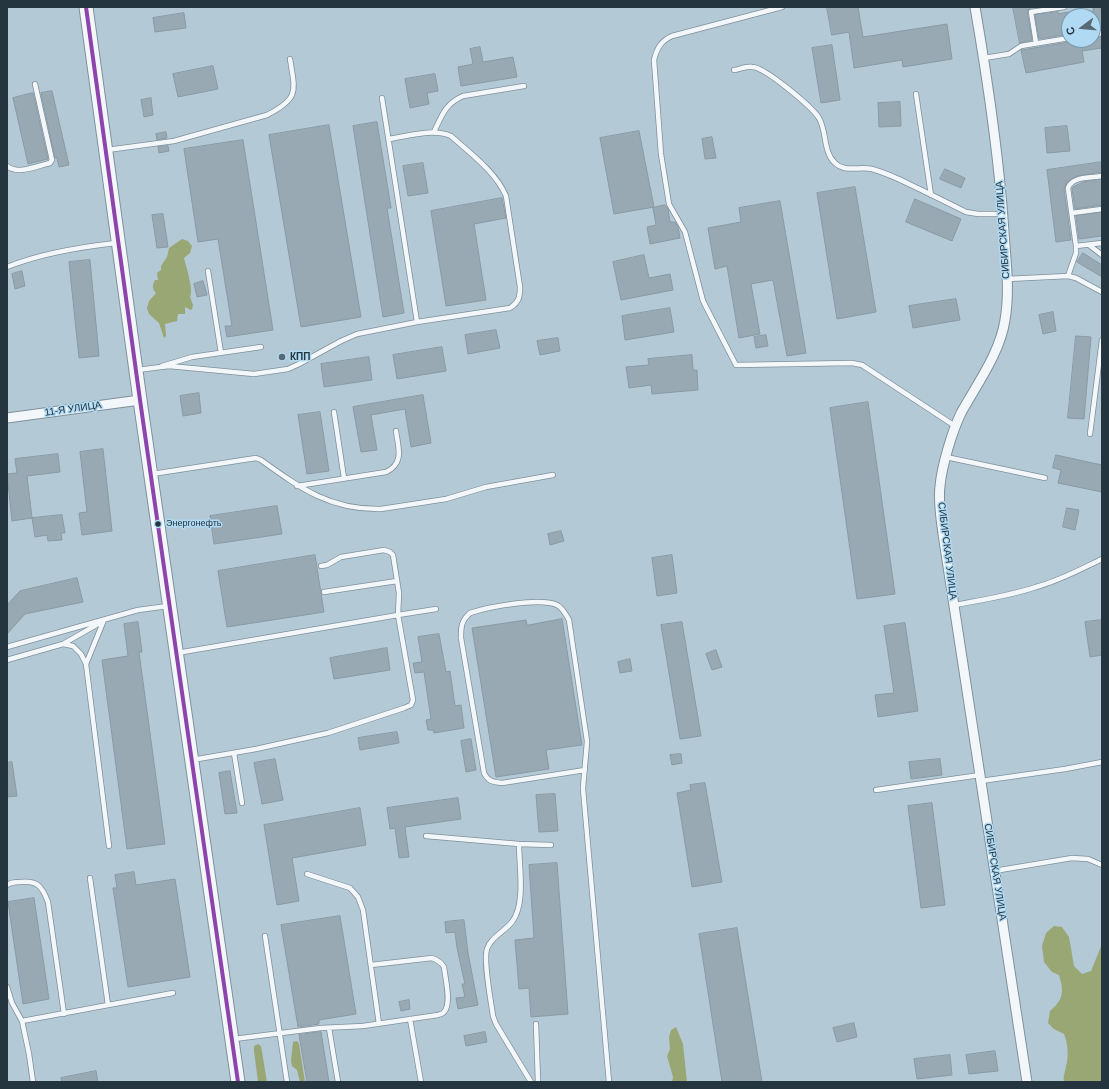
<!DOCTYPE html>
<meta charset="utf-8">
<style>
body{margin:0}
#map{position:relative;width:1109px;height:1089px;overflow:hidden;background:#b3c9d6;font-family:Helvetica,sans-serif}
canvas{display:block}
.frame{position:absolute;inset:0;border:8px solid #24353f;pointer-events:none}
.north{position:absolute;left:1061px;top:8px;width:40px;height:40px;box-sizing:border-box;background:#b0daf3;border:1px solid #7898ab;border-radius:50%;rotate:254deg;font-size:11px;font-weight:700;line-height:16px;text-align:center;color:#24353f}
.north::after{content:'';display:block;margin:auto;width:14px;height:18px;background:#566974;clip-path:polygon(50% 0,100% 100%,50% 72%,0 100%)}
</style>
<div id="map">
<canvas width="1109" height="1089"></canvas>
<div class="frame"></div>
<div class="north">С</div>
</div>
<script>
const ctx = document.querySelector('canvas').getContext('2d');
ctx.lineJoin = 'round';
function fill(path, color) { ctx.fillStyle = color; ctx.fill(path, 'evenodd'); }
function trace(path, color, width, dash) { ctx.strokeStyle = color; ctx.lineWidth = width; ctx.lineCap = dash ? 'butt' : 'round'; ctx.setLineDash(dash || []); ctx.stroke(path); }
function write(font, color, halo, rows, align = 'center') {
  ctx.font = font + ' Helvetica,sans-serif'; ctx.lineWidth = 3; ctx.setLineDash([]); ctx.textBaseline = 'middle'; ctx.strokeStyle = halo; ctx.fillStyle = color; for (const [text, x, y, turn = 0] of rows) {
    ctx.save(); ctx.translate(x, y); ctx.rotate((+turn || 0) * Math.PI / 180); ctx.textAlign = isNaN(turn) ? turn : align; if (halo) ctx.strokeText(text, 0, 0); ctx.fillText(text, 0, 0); ctx.restore();
  }
}
const forest = new Path2D(`
 M182,239L188,241L192,246L190,253L184,258C186,267 194,290 190,297L193,305L192,309L191,310L185,307V314H178L177,321L165,324L166,336L164,338L159,323L149,314L147,308L149,301L156,293C152,288 152,286 155,280H158L157,273L161,270V266L167,257L169,248Z
 M1054,926L1062,927L1069,937L1074,966L1082,974L1091,971L1102,944V929V1082H1064C1063,1075 1065,1073 1066,1066C1069,1056 1068,1044 1064,1034L1054,1029L1048,1023L1050,1011C1064,999 1064,992 1059,975L1052,972L1044,962L1042,946L1046,933Z
 M676,1027L683,1044L687,1082H672L673,1077L667,1056L670,1049L669,1037L671,1030Z
 M297,1041L299,1044L305,1082H300L297,1070L292,1066L291,1060L293,1042Z
 M258,1044L261,1046L267,1082H258L254,1051V1046Z`);
const building = new Path2D(`
 M827,7H858L863,37L947,24L952,59L903,67L902,60L854,68L849,32L832,35Z
 M1013,7H1039L1030,8L1027,11L1032,40L1020,43Z
 M1102,7V29L1093,31V9Z
 M1058,12V14L1069,12V34L1039,39L1035,15Z
 M184,13L186,28L155,32L153,18Z
 M1102,37V48L1082,51L1084,62L1026,73L1021,50H1022L1069,42V43L1093,40V39Z
 M832,45L840,100L821,103L812,48Z
 M480,47L483,62L513,57L517,77L461,86L458,67L473,64L470,49Z
 M213,66L218,89L178,97L173,74Z
 M435,74L438,91L427,93L429,104L410,108L405,79Z
 M52,91L69,165L59,167L57,158H55L41,93Z
 M33,93L48,159L28,164L13,98Z
 M151,98L153,115L144,117L141,100Z
 M900,102L901,126L879,127L878,103Z
 M377,122L391,208H387L404,313L383,317L353,126Z
 M329,125L361,317L301,327L269,135Z
 M1067,126L1070,151L1047,153L1045,128Z
 M639,131L654,207L614,214L600,138Z
 M166,132L167,138L157,140L156,134Z
 M712,137L716,158L705,159L702,139Z
 M243,140L273,330L227,337L225,326H232L218,239L198,242L184,149Z
 M168,146L169,151L159,153L158,147Z
 M1102,162V172L1077,176L1067,182L1064,189L1071,240L1056,242L1047,170Z
 M423,163L428,193L408,196L403,166Z
 M945,169L965,178L961,188L940,179Z
 M1102,180V205L1075,209L1072,189L1073,187L1083,182Z
 M855,187L876,312L837,319L817,193Z
 M502,198L506,218L474,224L486,300L446,306L431,211Z
 M915,199L961,219L952,241L906,222Z
 M780,201L806,353L787,356L773,280L751,284L760,334L739,338L727,266L715,269L708,228L741,222L739,208Z
 M665,205L668,209L670,222H675L678,227L680,238L650,244L647,227L656,225L653,208Z
 M1102,213V236L1079,239L1076,216Z
 M163,214L168,247L157,248L152,215Z
 M1083,253L1102,265V277L1077,262Z
 M644,255L649,278L670,274L673,290L621,300L613,262Z
 M90,260L99,356L79,358L69,262Z
 M22,271L25,286L15,289L12,274Z
 M203,281L207,295L197,297L194,284Z
 M956,299L960,320L913,328L909,306Z
 M670,308L674,332L625,340L622,316Z
 M1053,312L1056,331L1043,334L1039,315Z
 M496,330L500,348L468,354L465,335Z
 M766,335L768,346L756,348L754,337Z
 M1076,336L1091,337L1084,419L1068,418Z
 M558,338L560,351L540,355L537,341Z
 M442,347L446,371L397,379L393,355Z
 M692,355L693,370H697L698,390L652,394L651,385L629,388L626,367L649,365L648,359Z
 M369,357L372,380L324,387L321,364Z
 M199,393L201,413L183,416L180,396Z
 M423,395L431,443L411,447L405,409L371,415L377,450L361,452L353,407Z
 M868,402L895,594L857,599L830,408Z
 M320,412L329,471L307,474L298,415Z
 M103,449L112,531L82,535L79,513L87,512L80,452Z
 M58,454L60,472L27,476L32,518L12,521L7,474L17,473L15,459Z
 M1056,455L1102,465V492L1058,483L1061,470L1053,468Z
 M277,506L282,534L214,544L210,516Z
 M1067,508L1079,510L1075,530L1063,527Z
 M62,515L65,533H61L62,540L48,541L47,535L35,537L32,518Z
 M561,531L564,541L550,545L548,534Z
 M315,555L324,612L227,627L218,571Z
 M672,555L677,593L657,596L652,558Z
 M77,578L83,602L25,614L7,634V605L20,591Z
 M562,619L582,745L546,750L549,769L496,777L472,628L526,620L527,625Z
 M1102,620V655L1090,657L1085,622Z
 M138,622L142,652H139L165,844L127,849L102,660L128,656L124,624Z
 M682,622L701,736L680,739L661,625Z
 M905,623L918,711L878,717L875,695L894,693L884,626Z
 M439,634L446,672L450,671L455,706L461,705L464,728L434,733L433,730H428L426,720L431,719L424,672L415,673L413,663L422,662L418,637Z
 M387,648L390,670L334,679L330,658Z
 M716,650L722,667L712,670L706,654Z
 M630,659L632,671L620,673L618,662Z
 M397,732L399,743L360,750L358,738Z
 M471,739L476,770L466,772L461,741Z
 M681,754L682,763L672,765L670,755Z
 M275,759L283,800L262,804L254,763Z
 M940,759L942,775L911,779L909,762Z
 M12,762L17,796L7,797V763Z
 M230,771L237,813L225,814L219,773Z
 M705,783L722,882L692,887L677,793L691,790L690,785Z
 M555,794L558,831L539,832L536,795Z
 M458,798L461,819L405,827L409,857L399,858L395,828L390,829L387,808Z
 M932,803L945,905L921,908L908,806Z
 M360,808L366,845L292,858L299,901L277,905L264,825Z
 M557,863L568,1014L531,1017L529,988L519,989L515,940L534,938L529,865Z
 M134,872L136,885L175,879L190,977L128,987L113,888H117L115,875Z
 M34,898L49,999L23,1004L8,902Z
 M340,916L356,1014L319,1020V1024L298,1027L281,925Z
 M464,920L468,953L478,1005L458,1009L456,998L465,997L462,984H465L457,948L455,932L446,933L445,922Z
 M737,928L762,1082H722L699,934Z
 M409,1000L410,1009L401,1011L399,1002Z
 M854,1023L857,1037L837,1042L833,1028Z
 M321,1032L329,1082H307L299,1035Z
 M485,1032L487,1042L466,1046L464,1036Z
 M995,1051L998,1071L969,1074L966,1055Z
 M950,1055L952,1075L917,1079L914,1059Z
 M96,1071L98,1082H62L61,1078Z`);
const lane = new Path2D(`
 M782,7L672,36C661,41 657,48 654,60L661,154L669,204L685,232L703,301L736,365L852,363L862,365L955,426
 M1093,35L1102,33
 M1036,43L1031,12L1064,7
 M984,58L1009,54L1021,46L1069,38
 M734,70C740,69 747,66 752,67C765,67 812,107 819,118C827,132 823,152 835,163C845,173 859,166 872,169C886,173 899,179 911,185C930,194 948,203 966,212L978,214H1003
 M916,94L931,195
 M382,98L417,322
 M434,132C442,115 445,104 463,96L524,86
 M107,150L174,141L267,115C300,98 295,91 290,59
 M7,166C18,175 37,166 50,163L52,160L35,84
 M1072,213L1102,209
 M1089,245L1102,255
 M1076,246L1102,243
 M7,267C42,253 80,247 116,243
 M208,271L221,353
 M1068,276L1076,253V246L1068,188C1072,176 1091,178 1102,176
 M1007,279L1068,276L1076,278L1102,292
 M162,366L192,357L261,347
 M137,370L169,366L254,374L288,369L299,364L341,341L357,334L417,322L510,308C519,302 520,297 520,287L506,196C496,172 470,153 451,136C432,128 409,136 389,139
 M334,412L344,478
 M1090,434L1102,340
 M946,457L1045,478
 M152,474L256,458L261,460C300,488 330,510 381,509L446,499L486,487L553,475
 M297,486L386,472C405,463 398,447 396,431
 M321,566L327,565L341,557L384,550L390,552L393,555L399,593L398,615L436,609
 M324,592L397,581
 M954,605C982,600 1009,596 1036,587C1059,581 1081,569 1102,559
 M63,644L98,624
 M7,647L138,610L168,606
 M177,653L398,615L413,700L411,705L404,708L328,733L256,749L192,760
 M7,660L63,644L73,646L81,654L86,664L109,846
 M86,664L104,620
 M234,753L242,803
 M585,770L502,783C492,782 488,781 484,773L461,638C461,627 461,621 470,613C488,607 540,597 557,605C563,608 566,615 569,620L587,741C586,757 584,773 583,789L609,1082
 M981,781L1065,769L1102,762
 M876,790L980,775
 M426,836L519,844C519,866 526,904 512,922C505,931 490,938 487,949C483,961 491,1001 493,1016L496,1024L531,1082
 M519,844L551,845
 M994,871L1072,858L1088,859L1102,865
 M307,874L350,888L358,897L363,910L379,1024
 M90,878L108,1005
 M7,885C11,882 15,882 20,882C37,880 42,886 48,902L64,1014
 M265,936L287,1082
 M7,987L12,1003L22,1021
 M410,1019L421,1082
 M536,1024L538,1082
 M329,1028L338,1082
 M234,1039L321,1028L363,1026L438,1015C440,1014 443,1014 444,1012C452,1004 445,977 444,967C441,962 438,960 432,958L371,965
 M33,1082L29,1054L22,1021L173,993`);
const street = new Path2D(`
 M975,7C988,82 999,156 1004,232C1006,261 1010,291 1005,320C1000,353 977,384 961,413C952,432 942,465 940,486C938,501 941,518 943,534L1027,1082
 M7,418L140,400`);
const secondary = new Path2D(`
 M86,7L140,400L238,1082`);
const bus1 = new Path2D(`
 M86,7L140,400L238,1082`);
const markers = [
 [282,357,4,"#566974"],
 [158,524,3.5,"#24353f"]
];
const busNames = [
 ["Энергонефть",166,524]
];
const streetNames = [
 ["СИБИРСКАЯ УЛИЦА",1003,230,-94],
 ["11-Я УЛИЦА",73,409,-8],
 ["СИБИРСКАЯ УЛИЦА",947,551,83],
 ["СИБИРСКАЯ УЛИЦА",995,872,81]
];
const poiNames = [
 ["КПП",290,357]
];
fill(forest, '#99a775');
fill(building, '#98a9b4');
trace(building, '#899aa4', 1);
trace(lane, '#7f909b', 6);
trace(street, '#7f909b', 11);
trace(secondary, '#7f909b', 15);
trace(lane, '#f4f7f9', 4.5);
trace(street, '#f4f7f9', 9);
trace(secondary, '#f4f7f9', 13);
trace(bus1, '#8e44ad', 4);
for (const [x, y, r, color] of markers) { const dot = new Path2D(); dot.arc(x, y, r, 0, 2 * Math.PI); ctx.fillStyle = color; ctx.fill(dot); trace(dot, '#b0daf3', 1.5); }
write('9px', '#24353f', '#b0daf3', busNames, 'left');
write('10px', '#24353f', '#b0daf3', streetNames);
write('bold 10px', '#24353f', '#b0daf3', poiNames, 'left');
</script>
